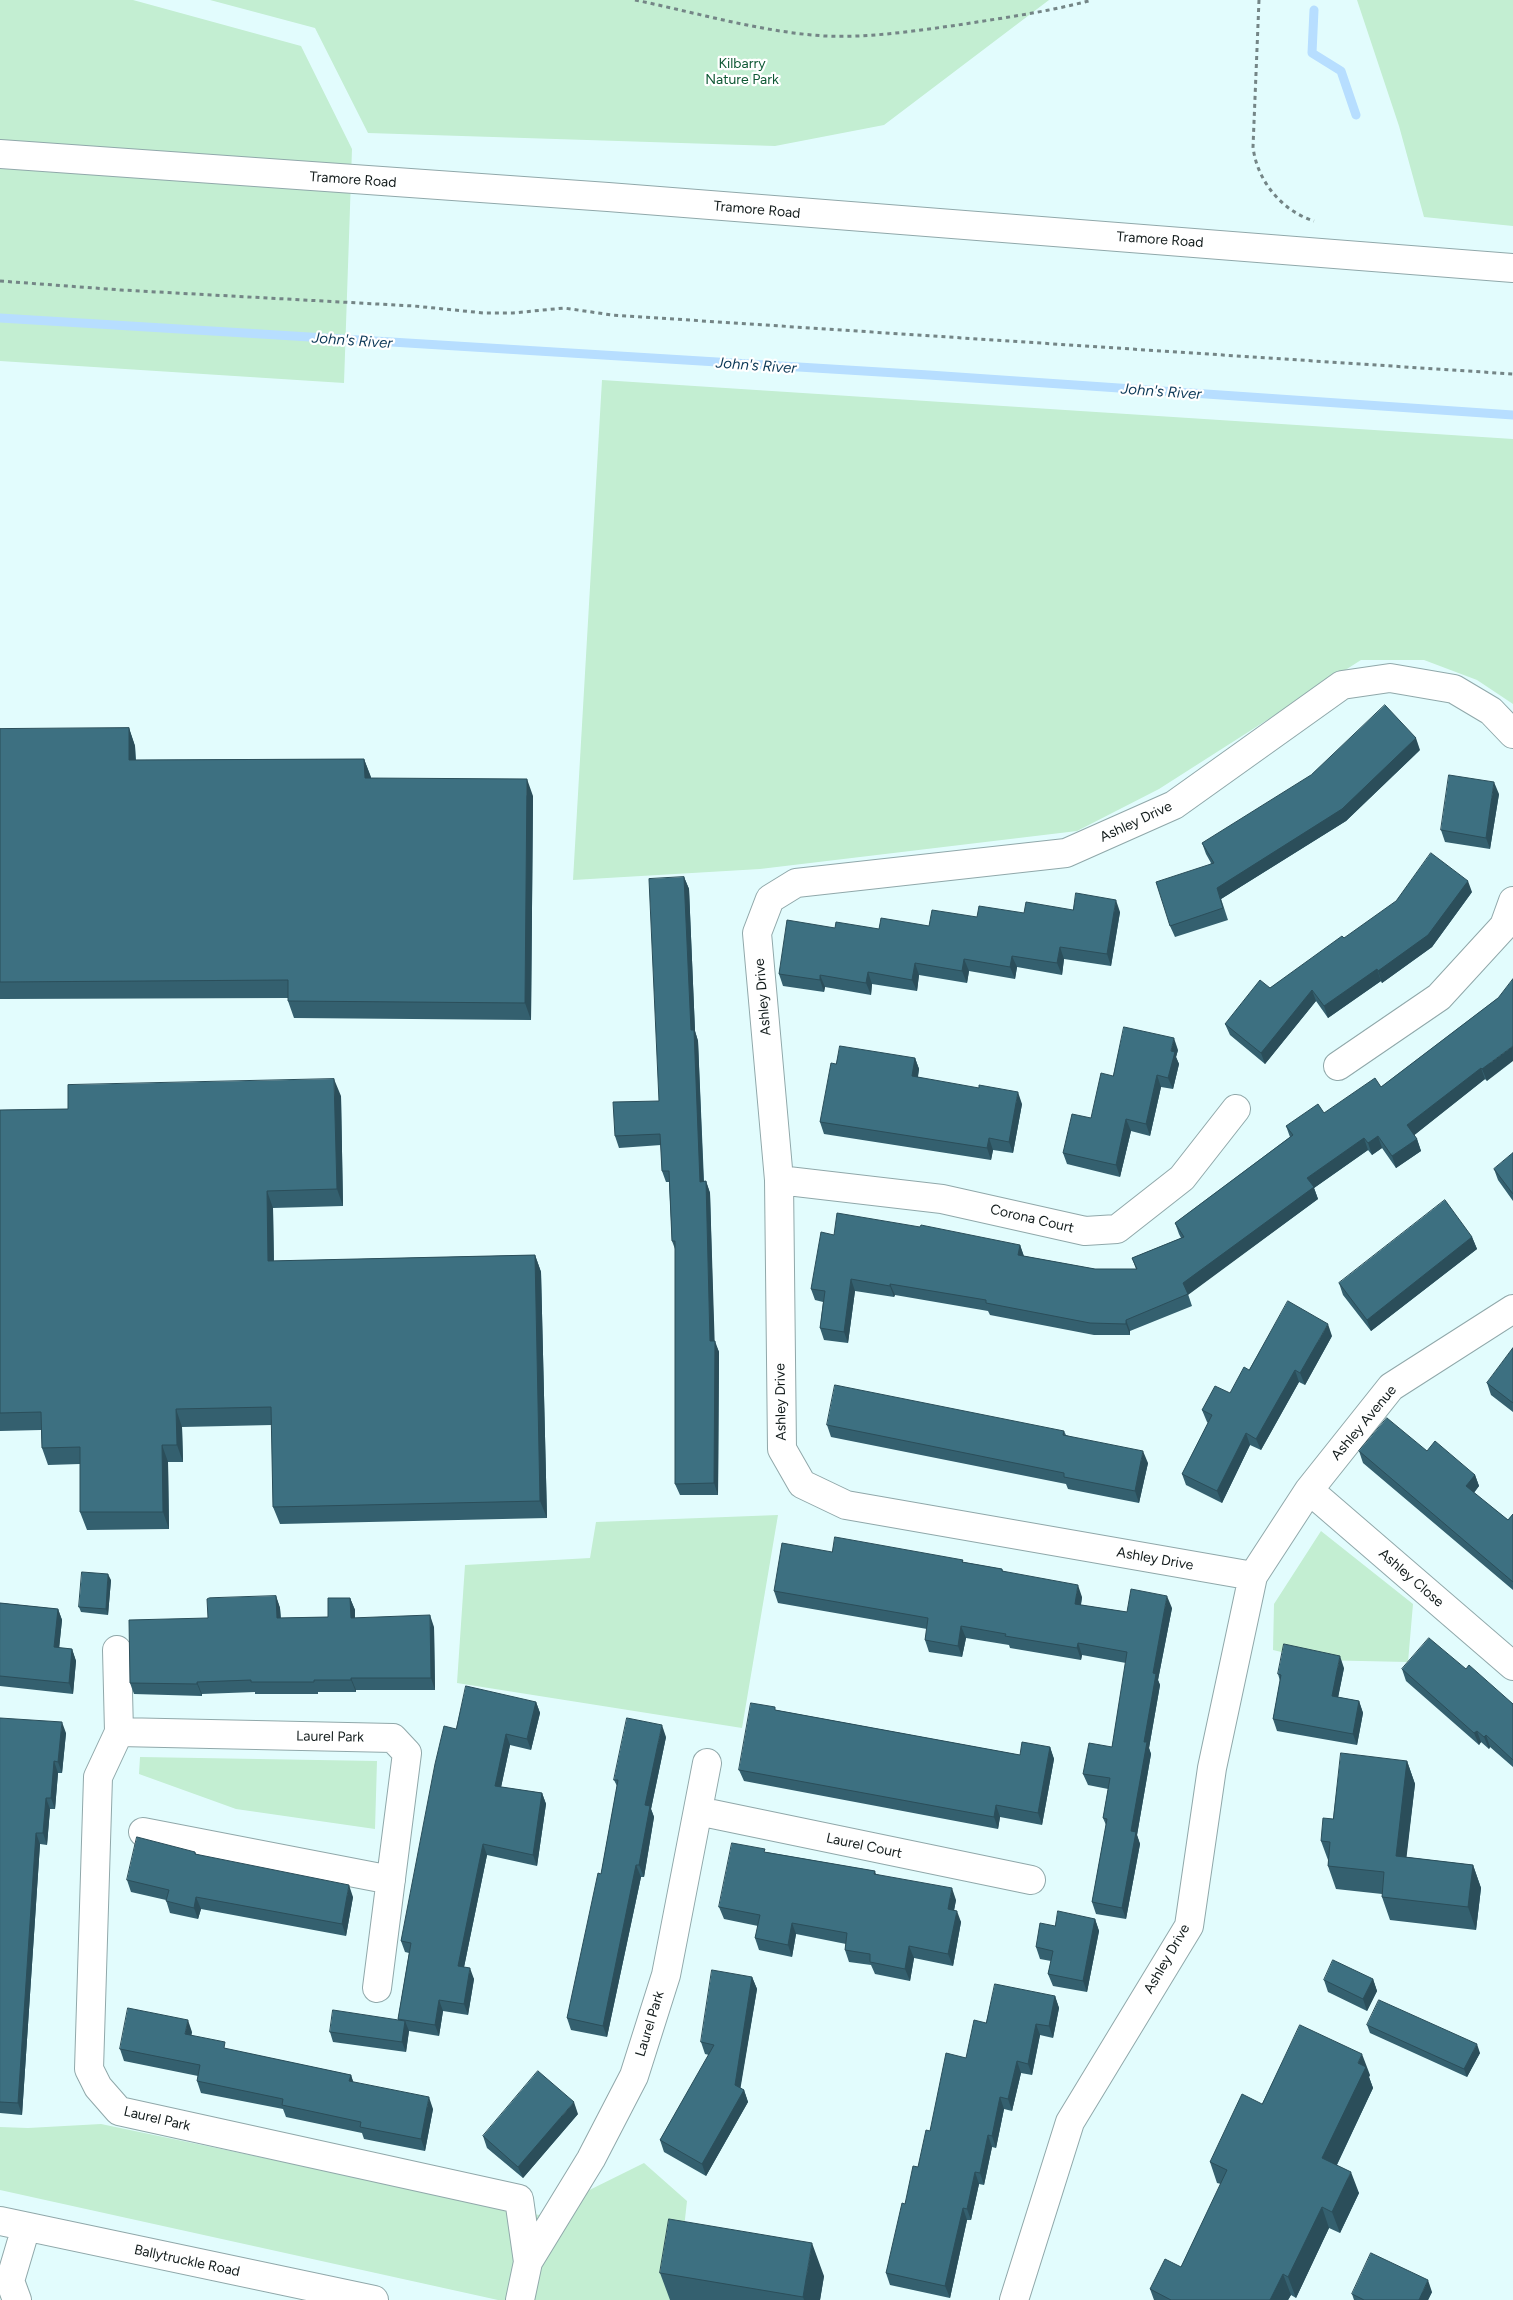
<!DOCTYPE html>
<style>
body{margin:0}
canvas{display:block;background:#e2fcfd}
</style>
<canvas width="1513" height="2300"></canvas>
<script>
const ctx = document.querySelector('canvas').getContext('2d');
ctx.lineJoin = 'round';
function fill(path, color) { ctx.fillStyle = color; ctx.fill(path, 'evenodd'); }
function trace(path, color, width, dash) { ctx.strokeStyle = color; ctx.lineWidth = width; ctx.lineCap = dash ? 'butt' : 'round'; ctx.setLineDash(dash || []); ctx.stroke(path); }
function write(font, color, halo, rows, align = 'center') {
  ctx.font = font + ' Figtree,sans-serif'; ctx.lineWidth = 4.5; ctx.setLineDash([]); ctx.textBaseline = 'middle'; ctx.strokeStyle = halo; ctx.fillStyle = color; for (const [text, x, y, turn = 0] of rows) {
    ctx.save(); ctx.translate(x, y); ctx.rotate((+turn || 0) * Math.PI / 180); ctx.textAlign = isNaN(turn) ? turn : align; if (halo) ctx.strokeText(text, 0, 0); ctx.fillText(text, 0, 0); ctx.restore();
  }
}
const green = new Path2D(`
 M0,0H133L301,46L352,149L344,383L0,361Z
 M210,0H1049L884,125L775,146L368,133L315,28Z
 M1357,0H1513V226L1424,217L1399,126Z
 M602,380L1513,439V704L1477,680L1424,660H1361L1159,789L1077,831L760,869L573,880Z
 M778,1515L742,1728L457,1683L465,1565L590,1558L596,1522Z
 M1321,1531L1413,1604L1408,1662L1315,1660L1273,1650L1274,1604Z
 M140,1757L377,1761L375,1829L236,1809L139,1774Z
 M101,2124L539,2215L644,2163L687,2201L676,2300H498L0,2190V2127L28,2128Z`);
const stream = new Path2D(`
 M1314,10L1312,53L1341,71L1356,115
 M0,318L929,375L1513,415`);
const path = new Path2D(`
 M635,0C698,13 761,32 825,36C869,38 914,31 958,25C1002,18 1048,12 1092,0
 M1259,0L1253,147C1257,181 1282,211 1314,221
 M0,281L121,290L414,306L484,313H513L564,308L612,315L1513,374`);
const minor = new Path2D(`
 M1338,1066L1439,997L1504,926L1513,901
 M779,1180L942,1199L1085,1231L1117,1229L1182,1178L1236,1109
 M1309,1490L1513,1666
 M1253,1576L846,1505L802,1484L782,1449L779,1180L757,933L770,899L796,883L1066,853L1174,805L1342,685L1390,678L1454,689L1491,711L1513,734
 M117,1650L119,1732
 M698,1811L1031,1880
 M143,1832L391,1880
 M377,1988L407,1753L393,1738L119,1732L98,1777L89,2069L98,2087L119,2111L519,2199L528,2262
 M0,2221L374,2300
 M17,2300L10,2281L26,2227
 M520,2300L528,2262L591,2159L634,2076L666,1975L707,1763
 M1014,2300L1070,2122L1189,1926L1212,1768L1253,1576L1309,1490L1391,1387L1513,1309`);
const major = new Path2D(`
 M0,154L608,197L1513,268`);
const wall = new Path2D(`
 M129,728L135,746L136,760L364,759L371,778L533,796L531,1020L294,1018L288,1001V998L0,999V729Z
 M1420,750L1346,821L1221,899L1228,920L1175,937L1170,926L1211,863L1206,854L1202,843Z
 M1499,794L1490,849L1445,842L1441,830Z
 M684,877L689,889L695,1031L698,1041L704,1181H706L710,1193L714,1341L719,1352L718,1495H680L675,1484V1249L672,1241L669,1182H666L662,1171L661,1145L619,1148L615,1136L659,1101Z
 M1472,892L1432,947L1382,983L1381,981L1328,1018L1316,1001L1265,1064L1230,1035L1225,1024L1270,988L1344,938Z
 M1073,910L1120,912L1111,966L1064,959L1062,975L1017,967L1015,979L969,971L967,983L919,975L917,991L872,984L871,995L825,987L824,992L783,986L779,974L835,928L879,929L929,926L977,917Z
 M1498,998L1487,1081L1485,1079L1414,1135L1417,1139L1421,1151L1396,1168L1382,1148L1372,1155L1368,1150L1314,1188L1318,1199L1188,1294L1192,1306L1130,1331V1335H1094L990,1315L988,1311L895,1295L894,1297L855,1291L848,1343L824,1340L820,1328L823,1302L815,1300L811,1289L834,1235L1020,1245L1024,1256L1095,1269H1136L1132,1258L1181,1238L1179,1234L1175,1223L1290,1137L1286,1126L1324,1113L1381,1087Z
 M1178,1050L1176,1057L1179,1064L1173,1089L1161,1087L1150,1136L1131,1131L1120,1177L1067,1164L1063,1153L1091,1118L1113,1076Z
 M915,1058L919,1069L918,1077L1022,1104L1013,1153L993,1150L991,1160L824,1134L820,1122L836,1064Z
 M341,1096L343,1206L273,1208L274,1261L535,1255L541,1272L547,1518L280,1524L273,1507L272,1425L182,1427L183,1462H168L169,1529L87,1530L80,1512V1464L48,1465L42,1448L41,1430L0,1431V1110L68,1109Z
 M1513,1153V1201L1498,1180L1494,1169Z
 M1472,1237L1477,1249L1371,1331L1343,1295L1339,1283Z
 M1332,1336L1305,1385L1299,1382L1261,1450L1250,1445L1222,1503L1186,1485L1182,1474L1208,1423L1207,1422L1202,1410L1230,1393L1249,1370Z
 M1513,1348V1412L1491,1395L1487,1383Z
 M827,1425L1064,1431L1066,1435L1148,1463L1139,1503L1068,1489L1066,1484L831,1437Z
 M1359,1451H1427L1475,1475L1479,1486L1474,1493L1508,1520L1513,1514V1590L1363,1463Z
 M832,1552L963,1560V1562L1002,1569L1003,1571L1082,1597L1081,1605L1127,1612L1172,1608L1158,1680L1160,1685L1149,1748L1151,1754L1137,1835L1140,1844L1126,1919L1096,1914L1092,1902L1106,1825L1103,1818L1108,1789L1088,1785L1083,1774L1112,1747L1126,1663L1082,1655L1081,1660L1010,1648L1009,1645L966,1638L962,1657L929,1652L925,1640L927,1629L778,1603L774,1591Z
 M111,1580L108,1615L81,1612L79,1607Z
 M276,1596L280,1608L281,1618L328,1617L350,1598L355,1610V1618L434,1627L435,1690H356V1692H318V1694H255V1692L202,1694V1696L134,1694L130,1683L208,1618Z
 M0,1603L58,1609L62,1620L59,1648L72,1649L76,1661L73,1694L0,1686Z
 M1344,1668L1338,1697L1359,1701L1363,1713L1357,1745L1277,1731L1273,1719L1280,1681L1278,1674Z
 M1402,1669H1466L1513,1704V1767L1490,1747L1489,1749L1481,1742L1479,1745L1406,1681Z
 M536,1702L540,1713L531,1750L510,1745L501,1787L542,1793L546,1804L537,1866L487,1855L464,1967L474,1979L468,2015L443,2011L439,2036L409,2031L406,2052L333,2042L330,2032L398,2020V2019L409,1953L405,1952L401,1941L456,1729Z
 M776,1710L1020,1755L1050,1747L1054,1759L1042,1825L1000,1817L998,1829L744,1781L739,1770Z
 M0,1718L66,1733L62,1773H58L55,1809H50L47,1845L40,1844L22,2115L0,2113Z
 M666,1737L651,1809L654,1817L644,1877H641L607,2037L571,2030L567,2018L601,1874L617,1786L614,1780Z
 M1407,1761L1415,1784L1406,1857L1473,1865L1481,1888L1476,1930L1390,1920L1382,1897V1894L1336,1889L1328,1866V1860L1321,1841L1333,1819Z
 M195,1852L196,1854L353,1897L346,1936L201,1909L198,1919L170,1913L166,1900L131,1892L127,1880Z
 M766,1852L875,1871L876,1874L956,1900L954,1910L961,1922L953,1966L914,1958L910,1981L875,1974L871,1965L849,1962L845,1950L846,1944L796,1934L792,1957L759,1950L755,1938L758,1926L724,1919L719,1907Z
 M1095,1919L1099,1931L1087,1992L1053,1986L1048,1974L1051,1961L1040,1959L1036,1947L1055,1926Z
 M752,1977L757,1989L740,2088L744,2090L748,2102L706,2176L664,2152L660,2140L709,2055L705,2054L701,2042Z
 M1373,1979L1377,1991L1367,2011L1328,1992L1324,1980Z
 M1055,1996L1059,2008L1053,2038L1040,2035L1032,2075L1021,2073L1012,2111L1004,2109L996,2148L992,2147L984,2185L979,2184L971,2220H967L950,2298L890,2285L886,2273L905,2204L918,2167L930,2131L966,2058L986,2023Z
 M1367,2025L1480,2053L1467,2077L1370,2033Z
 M192,2032L191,2036L227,2049L351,2075L353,2082L433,2109L425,2151L364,2139L362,2133L286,2117L283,2109L201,2093L197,2081L198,2076L124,2061L120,2049Z
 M1370,2075L1369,2077L1373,2088L1337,2165L1359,2193L1340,2233L1329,2228L1296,2298L1291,2295L1288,2300H1154L1150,2289L1181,2267L1221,2184L1217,2183L1210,2162L1262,2104Z
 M578,2114L523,2178L487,2148L483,2136Z
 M660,2273L824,2276L820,2300H670Z
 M1432,2292L1428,2300H1354L1352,2294Z`);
const shadedWall = new Path2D(`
 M129,728L135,746L136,778L129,760Z
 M1416,738L1420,750L1346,821L1221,899L1228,920L1217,888Z
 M364,759L371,777V795L365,778Z
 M527,779L533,796L531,1020L525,1003Z
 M1494,782L1499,794L1490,849L1486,838Z
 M684,877L689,889L695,1031L698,1041L704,1193L700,1182L691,1030Z
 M1468,881L1472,892L1432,947L1382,983L1378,971Z
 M1116,900L1120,912L1111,966L1107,954Z
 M1060,947L1064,959L1062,975L1057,963Z
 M1012,956L1017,967L1015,979L1010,967Z
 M964,959L969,971L967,983L962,971Z
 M915,963L919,975L917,991L912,980Z
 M1377,969L1381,981L1328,1018L1324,1006Z
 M868,972L872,984L871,995L866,983Z
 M820,975L825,987L824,992L820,980Z
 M1312,990L1316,1001L1265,1064L1261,1053Z
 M1174,1038L1178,1050L1176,1057L1179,1064L1173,1089L1168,1078L1171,1051Z
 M1513,1046V1061L1487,1081L1482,1069Z
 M915,1058L919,1069L916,1087L912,1076Z
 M1481,1068L1485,1079L1412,1137L1407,1125Z
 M1157,1075L1161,1087L1150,1136L1146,1124Z
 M334,1079L341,1096L343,1206L337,1189Z
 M1018,1092L1022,1104L1013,1153L1009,1142Z
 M1126,1119L1131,1131L1120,1177L1116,1165Z
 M1378,1136L1382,1148L1372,1155L1368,1143Z
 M989,1138L993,1150L991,1160L987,1148Z
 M1364,1138L1368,1150L1314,1188L1318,1199L1188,1295L1183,1283L1307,1178Z
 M1417,1139L1421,1151L1396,1168L1392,1156Z
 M706,1181L710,1193L715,1352V1341L719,1352L718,1495L714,1483Z
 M267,1191L273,1208L274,1278L268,1261Z
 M1472,1237L1477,1249L1371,1331L1367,1320Z
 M1020,1245L1024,1257L1018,1255Z
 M535,1255L541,1272L547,1518L540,1501Z
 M851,1279L855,1291L848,1343L844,1332Z
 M890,1284L895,1295L894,1297L890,1286Z
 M1126,1320L1130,1331V1335L1126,1324Z
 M1328,1324L1332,1336L1305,1385L1300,1373Z
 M1295,1370L1299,1382L1261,1450L1256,1439Z
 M176,1409L182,1427L183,1462L177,1445Z
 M1246,1433L1250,1445L1222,1503L1217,1491Z
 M162,1445L168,1462L169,1529L163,1512Z
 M1143,1451L1148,1463L1139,1503L1135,1491Z
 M1475,1475L1479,1486L1470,1497L1466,1486Z
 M108,1574L111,1580L108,1615L106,1609Z
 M1078,1585L1082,1597L1079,1616L1075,1604Z
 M276,1596L280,1608L281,1630L277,1618Z
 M1167,1596L1172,1608L1158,1680L1160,1685L1149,1748L1151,1754L1137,1835L1140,1844L1126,1919L1122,1908L1131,1831L1153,1673Z
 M350,1598L355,1610V1630L351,1618Z
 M58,1609L62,1620L58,1659L54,1647Z
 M430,1615L434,1627L435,1690L431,1678Z
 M961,1626L966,1638L962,1657L958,1646Z
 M1078,1643L1082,1655L1081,1660L1077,1648Z
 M72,1649L76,1661L73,1694L69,1683Z
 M1340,1656L1344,1668L1336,1708L1332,1696Z
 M351,1678L356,1690V1692L351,1680Z
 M197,1682L202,1694V1696L197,1684Z
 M1359,1701L1363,1713L1357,1745L1353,1734Z
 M536,1702L540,1713L531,1750L527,1739Z
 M62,1722L66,1733L62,1773L58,1762Z
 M662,1725L666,1737L651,1809L654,1817L644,1877L639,1865L645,1805Z
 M1477,1731L1481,1742L1479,1745L1474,1733Z
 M506,1734L510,1745L499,1797L495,1786Z
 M1486,1735L1490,1747L1489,1749L1484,1737Z
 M1050,1747L1054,1759L1042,1825L1038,1813Z
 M54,1761L58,1773L55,1809L51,1798Z
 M1407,1761L1415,1784L1404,1879L1396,1856Z
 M542,1793L546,1804L537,1866L533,1855Z
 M46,1798L50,1809L47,1845L43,1833Z
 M996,1805L1000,1817L998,1829L994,1817Z
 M36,1833L40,1844L22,2115L18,2103Z
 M483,1844L487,1855L462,1977L458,1966Z
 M636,1865L641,1877L607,2037L603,2026Z
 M1473,1865L1481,1888L1476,1930L1468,1907Z
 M349,1885L353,1897L346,1936L342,1924Z
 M952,1888L956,1900L952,1921L948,1909Z
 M196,1897L201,1909L198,1919L194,1908Z
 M957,1911L961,1922L953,1966L948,1954Z
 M1095,1919L1099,1931L1087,1992L1083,1981Z
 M792,1923L796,1934L792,1957L788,1945Z
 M909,1946L914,1958L910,1981L905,1969Z
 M470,1968L474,1979L468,2015L464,2004Z
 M752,1977L757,1989L739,2097L735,2085Z
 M1373,1979L1377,1991L1367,2011L1363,1999Z
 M1055,1996L1059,2008L1053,2038L1049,2026Z
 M439,2000L443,2011L439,2036L435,2025Z
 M188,2020L192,2032L189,2046L185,2034Z
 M405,2021L409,2031L406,2052L402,2042Z
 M1036,2024L1040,2035L1032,2075L1028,2064Z
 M1477,2044L1480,2053L1467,2077L1464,2069Z
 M1362,2054L1370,2075L1369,2077L1373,2088L1330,2179L1322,2158L1358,2063Z
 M1017,2061L1021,2073L1012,2111L1008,2099Z
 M351,2075L355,2087L349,2081Z
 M744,2090L748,2102L706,2176L702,2164Z
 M429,2097L433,2109L425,2151L421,2139Z
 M1000,2097L1004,2109L996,2148L992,2136Z
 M574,2102L578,2114L523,2178L518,2167Z
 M988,2135L992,2147L984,2185L980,2173Z
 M975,2172L979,2184L971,2220L967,2209Z
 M1351,2172L1359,2193L1340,2233L1332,2212Z
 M1322,2207L1329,2228L1296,2298L1288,2277Z
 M963,2208L967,2220L950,2298L945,2286Z
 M812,2243L824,2276L820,2300H804L803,2297Z
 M1283,2274L1291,2295L1288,2300H1270Z
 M1428,2280L1432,2292L1428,2300H1419Z`);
const building = new Path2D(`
 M1385,705L1416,738L1342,809L1217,888L1223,908L1170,926L1156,882L1214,863L1202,843L1311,775Z
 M129,728V760L364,759L365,778L527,779L525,1003L288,1001V980L0,982V729Z
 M1449,775L1494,782L1486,838L1441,830Z
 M1431,853L1468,881L1428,935L1378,971L1377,969L1324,1006L1312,990L1261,1053L1225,1024L1260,980L1270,988L1342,936L1344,938L1396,901Z
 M684,877L691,1030H694L700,1182L706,1181L710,1341H715L714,1483L675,1484V1241H672L669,1171H662L660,1134L615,1136L613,1102L659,1101L649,879Z
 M1076,893L1116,900L1107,954L1060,947L1057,963L1012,956L1010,967L964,959L962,971L915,963L912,980L868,972L866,983L820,975V980L779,974L787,920L835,928L836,922L879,929L881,918L929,926L932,910L977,917L979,906L1024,913L1026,902L1073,910Z
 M1513,979V1046L1482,1069L1481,1068L1407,1125L1417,1139L1392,1156L1378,1136L1368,1143L1364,1138L1307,1178L1314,1187L1183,1283L1188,1294L1126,1320V1324L1090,1323L986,1303V1300L890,1284V1286L851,1279L844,1332L820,1328L825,1291L811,1289L821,1232L834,1235L837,1213L920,1227L921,1225L1020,1245L1018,1255L1095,1269H1137L1132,1258L1184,1237L1175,1223L1293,1135L1286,1126L1318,1104L1324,1113L1375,1078L1381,1087L1498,998Z
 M1124,1027L1174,1038L1171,1051L1175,1052L1168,1078L1157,1075L1146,1124L1126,1119L1116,1165L1063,1153L1072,1114L1091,1118L1101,1073L1113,1076Z
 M840,1046L915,1058L912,1076L979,1088V1085L1018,1092L1009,1142L989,1138L987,1148L820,1122L831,1063L836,1064Z
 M334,1079L337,1189L267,1191L268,1261L535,1255L540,1501L273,1507L271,1407L176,1409L177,1445H162L163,1512H80V1447L42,1448L41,1412L0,1413V1110L68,1109V1085Z
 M1513,1153V1194L1494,1169Z
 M1445,1200L1472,1237L1367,1320L1339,1283Z
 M1288,1301L1328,1324L1300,1373L1295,1370L1256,1439L1246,1433L1217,1491L1182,1474L1212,1415L1202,1410L1215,1386L1230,1393L1244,1367L1249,1370Z
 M1513,1348V1403L1487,1383Z
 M835,1385L1064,1431L1063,1435L1143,1451L1135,1491L1064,1477V1473L827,1425Z
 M1387,1418L1427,1451L1435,1441L1475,1475L1466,1486L1508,1520L1513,1514V1582L1359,1451Z
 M835,1537L963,1560L962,1562L1002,1569V1571L1078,1585L1075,1604L1127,1612L1131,1589L1167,1596L1153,1673L1156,1674L1144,1742H1147L1131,1831L1136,1832L1122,1908L1092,1902L1107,1819L1103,1818L1110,1778L1083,1774L1089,1743L1112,1747L1127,1652L1078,1643L1077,1648L1005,1636L1006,1634L961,1626L958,1646L925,1640L928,1618L774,1591L782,1543L832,1552Z
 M82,1572L108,1574L106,1609L79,1607Z
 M276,1596L277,1618L328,1617V1598H350L351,1618L430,1615L431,1678H351V1680H314V1682H251V1680L197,1682V1684L130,1683L129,1620L208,1618L207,1599L209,1598Z
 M0,1603L58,1609L54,1647L72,1649L69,1683L0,1676Z
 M1429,1638L1466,1669L1469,1665L1513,1704V1760L1486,1735L1484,1737L1477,1731L1474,1733L1402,1669Z
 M1284,1644L1340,1656L1332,1696L1359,1701L1353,1734L1273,1719L1281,1675L1278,1674Z
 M466,1686L536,1702L527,1739L506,1734L495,1786L542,1793L533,1855L483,1844L458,1966L470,1968L464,2004L439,2000L435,2025L398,2019L411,1943L401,1941L435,1764L444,1726L456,1729Z
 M751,1703L775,1707V1710L1020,1755L1022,1742L1050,1747L1038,1813L996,1805L994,1817L739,1770Z
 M0,1718L62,1722L58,1762L54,1761L51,1798H46L43,1833H36L18,2103L0,2102Z
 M627,1718L662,1725L645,1805L650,1806L639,1865H636L603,2026L567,2018L598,1873L601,1874L618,1780H614Z
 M1341,1753L1407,1761L1396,1856L1473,1865L1468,1907L1382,1897L1384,1872L1328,1866L1330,1842L1321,1841L1323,1818L1333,1819Z
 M137,1837L195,1852V1854L349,1885L342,1924L196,1897L194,1908L166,1901L169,1890L127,1880Z
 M732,1843L765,1849L764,1852L875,1871L874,1874L952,1888L948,1909L957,1911L948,1954L909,1946L905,1969L870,1962V1954L845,1950L847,1933L792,1923L788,1945L755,1938L760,1915L719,1907Z
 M1058,1911L1095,1919L1083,1981L1048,1974L1053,1951L1036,1947L1040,1923L1055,1926Z
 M1333,1960L1373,1979L1363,1999L1324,1980Z
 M712,1970L752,1977L735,2085L744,2090L702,2164L660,2140L714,2045L701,2042Z
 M995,1984L1055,1996L1049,2026L1036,2024L1028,2064L1017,2061L1008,2099L1000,2097L992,2136L988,2135L980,2173L975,2172L967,2209L963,2208L945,2286L886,2273L902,2203L905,2204L913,2166L918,2167L926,2130L930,2131L946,2053L966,2058L974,2020L986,2023Z
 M1379,2000L1477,2044L1464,2069L1367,2025Z
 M128,2008L188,2020L185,2034L225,2042L224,2048L351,2075L349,2081L429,2097L421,2139L360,2127L361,2122L282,2105L283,2099L197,2081L200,2065L120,2049Z
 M333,2010L405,2021L402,2042L330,2032Z
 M1300,2025L1362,2054L1358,2063L1366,2067L1322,2158L1351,2172L1332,2212L1322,2207L1288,2277L1283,2274L1270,2300H1171L1150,2289L1165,2259L1181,2267L1227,2170L1210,2162L1242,2094L1262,2104Z
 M538,2071L574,2102L518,2167L483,2136Z
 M669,2219L812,2243L803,2297L660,2273Z
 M1371,2253L1428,2280L1419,2300H1364L1352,2294Z`);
const parkNames = [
 ["Kilbarry",742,64],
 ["Nature Park",742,80]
];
const streetNames = [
 ["Tramore Road",353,180,4],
 ["Tramore Road",757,210,5],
 ["Tramore Road",1160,240,4],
 ["Ashley Drive",1136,822,-25],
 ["Ashley Drive",763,997,-95],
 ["Corona Court",1032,1219,13],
 ["Ashley Drive",781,1402,-91],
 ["Ashley Avenue",1364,1423,-50],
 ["Ashley Drive",1155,1559,10],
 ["Ashley Close",1411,1578,41],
 ["Laurel Park",330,1737,1],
 ["Laurel Court",864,1846,12],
 ["Ashley Drive",1167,1959,-60],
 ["Laurel Park",650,2024,-73],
 ["Laurel Park",157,2119,13],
 ["Ballytruckle Road",187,2261,12]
];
const waterNames = [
 ["John's River",352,341,4],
 ["John's River",756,366,4],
 ["John's River",1161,392,4]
];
fill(green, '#c3eed2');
trace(stream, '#b7deff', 9);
trace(minor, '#90a8aa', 30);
trace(major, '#90a8aa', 30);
trace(path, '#748586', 3, [4, 4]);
trace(minor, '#fff', 28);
trace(major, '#fff', 28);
fill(wall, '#34606f');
fill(shadedWall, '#2b4e5a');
fill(building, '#3d7081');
trace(building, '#2b4e5a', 1);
write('14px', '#0f5935', '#fff', parkNames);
write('14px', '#121b1b', '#fff', streetNames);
write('italic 15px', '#0a3756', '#fff', waterNames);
</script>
